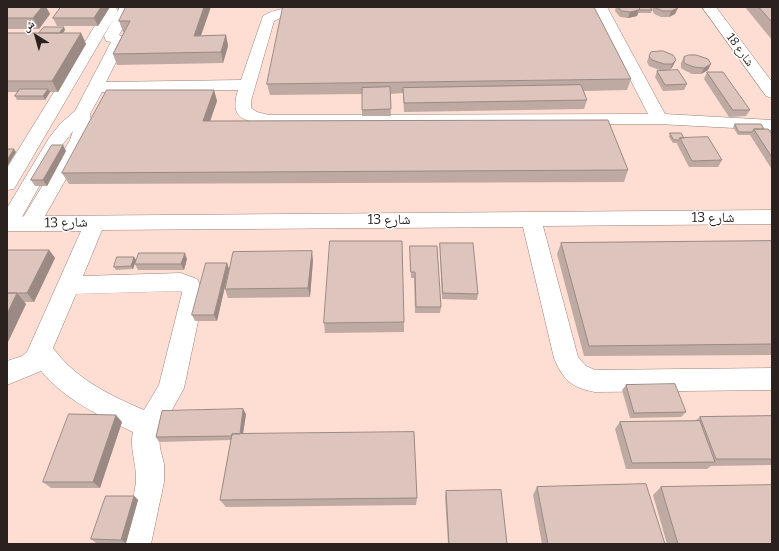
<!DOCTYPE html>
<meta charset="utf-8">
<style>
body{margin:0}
#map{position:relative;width:779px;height:551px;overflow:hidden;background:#fde9e2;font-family:Bitter,"Noto Naskh Arabic",serif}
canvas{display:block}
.frame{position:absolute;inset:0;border:8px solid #2b221f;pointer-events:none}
.north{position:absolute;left:16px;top:16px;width:40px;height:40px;-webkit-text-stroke:3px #fff;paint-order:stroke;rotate:323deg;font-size:11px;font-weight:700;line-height:16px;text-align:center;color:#2b221f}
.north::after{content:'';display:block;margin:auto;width:14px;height:18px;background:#2b221f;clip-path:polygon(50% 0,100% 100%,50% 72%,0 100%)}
</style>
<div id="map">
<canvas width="779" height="551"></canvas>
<div class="frame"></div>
<div class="north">ش</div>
</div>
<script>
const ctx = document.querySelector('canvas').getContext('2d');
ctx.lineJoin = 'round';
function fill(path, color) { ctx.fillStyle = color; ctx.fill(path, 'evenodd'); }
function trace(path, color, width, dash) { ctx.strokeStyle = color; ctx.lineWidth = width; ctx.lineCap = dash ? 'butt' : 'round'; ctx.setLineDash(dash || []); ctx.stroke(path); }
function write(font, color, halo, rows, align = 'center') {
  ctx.font = font + ' Bitter,"Noto Naskh Arabic",serif'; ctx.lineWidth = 3; ctx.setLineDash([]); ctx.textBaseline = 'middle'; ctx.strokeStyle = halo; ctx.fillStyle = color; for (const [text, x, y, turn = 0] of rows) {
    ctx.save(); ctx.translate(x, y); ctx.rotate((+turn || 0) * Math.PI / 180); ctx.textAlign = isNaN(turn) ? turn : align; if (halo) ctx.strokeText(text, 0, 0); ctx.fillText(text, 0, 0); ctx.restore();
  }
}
const built = new Path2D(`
 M7,7H772V544H7Z`);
const minor = new Path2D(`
 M112,7L116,8L118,11L14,189L7,190V168L104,11L106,8Z
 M120,7H134L119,35L124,37L126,42L106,82L241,80L263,16C277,7 300,6 316,10L318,13L316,16L283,17L274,21L251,101V108L257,112L269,115L648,114L593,7H607L665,114L772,120V130L659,124L269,125C244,120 229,120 238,90L102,92L90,114L92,126L88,140L45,216L772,210V224L543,226L578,357L586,366L595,370L772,368V390L595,392C572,388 563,380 554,358L523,227L102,230L83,276L181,273L197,279L204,293L184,388L159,434L160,448L164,464V482L151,544H121C126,524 134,501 136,481C137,465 129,447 133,432C100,416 65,400 41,371L7,385V361L22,356L27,352L81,231H7V208L49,138L61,123L75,111L111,42L106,41L104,36ZM73,131L70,140L24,216L22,217L63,144ZM181,291L182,293L159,385L144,410C109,395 76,379 53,348L76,294Z
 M702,7H716L772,82V98L766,96Z`);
const wall = new Path2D(`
 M7,7H46L50,14L39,29H7Z
 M110,7L98,26H57L53,18Z
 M126,7L201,36L226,35L228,46L223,63L117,65L113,54L124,32H123L119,21Z
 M616,7H650L652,10L651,13H639V12L637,16L628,18L620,17L615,11Z
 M653,7H677L675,14L669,17H661L654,14L652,9Z
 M745,7H772V40Z
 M64,27L65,30L63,33H81L86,44L58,92H50L45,100H17L15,96L18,92H7V33H39Z
 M673,55V66L670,70L662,71L649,66L647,62L649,56Z
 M684,57L708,70L701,74H692L684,70L681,68V63Z
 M657,71L687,84L684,90L663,91L655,77Z
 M707,72L750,110L746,116L729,117L704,79Z
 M631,79L627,90L583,91L587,100L584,109L404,112L403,93L390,94L391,116H362V94L270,95L267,84Z
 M214,90L217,101L210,121L628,170L624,182L69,184L62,173Z
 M735,124L764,129L772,134V168H771L750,135H738L733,127Z
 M670,133L684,138L722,160L718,167H689L677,144V143H673L669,137Z
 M66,151L47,186H35L31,180Z
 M772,241V355L584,356L557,254L561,243Z
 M440,243L478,294L477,300L442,299L440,250Z
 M410,246L441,307L440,313H415L414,278H411Z
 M7,250H49L55,258L34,302H24L26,304L7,344Z
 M134,257L136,260L133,269L116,270L114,267Z
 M187,259L184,270H138L135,264Z
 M313,260L310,297L228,298L225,289Z
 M227,263L229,269L217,321H195L192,315Z
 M404,322V332L325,333L324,323Z
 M626,385L686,412L681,417L630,418L622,390Z
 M246,414L243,434L417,498L416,505L226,507L220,500L231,440L159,442L156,437Z
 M772,416V465L711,466L707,469H626L615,429L620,422L695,421L700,417Z
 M122,422L100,488H51L43,482Z
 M537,487L665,544H542L533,495Z
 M661,487L772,544H667L653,495Z
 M446,491L507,544H448L445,497Z
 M134,496L138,500L126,543H96L91,539Z`);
const shadedWall = new Path2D(`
 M42,7H46L50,14L39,29L33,18Z
 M101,7H110L98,26L94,18Z
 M204,7H211L197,47L194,36Z
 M678,8L675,14L669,17L671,11Z
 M639,10L637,16L628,18L630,12Z
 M64,27L65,30L61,36L59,33Z
 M81,33L86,44L58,92L52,81Z
 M226,35L228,46L223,63L221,52Z
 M676,60L673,66L670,70L672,64Z
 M711,64L708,70L701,74L704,68Z
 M48,89L50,92L45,100L43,96Z
 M214,90L217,101L206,133L203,121Z
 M63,145L66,151L47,186L43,180Z
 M14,149L16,152L7,167V160Z
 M49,250L55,258L34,302L27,293Z
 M312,251L313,260L310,297L308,288Z
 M185,253L187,259L184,270L181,264Z
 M134,257L136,260L133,269L131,266Z
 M227,263L229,269L217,321L214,315Z
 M17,293L26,304L7,344V314Z
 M243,409L246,414L242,440L240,435Z
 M116,415L122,422L100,488L93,482Z
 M134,496L138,500L126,543L121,540Z`);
const building = new Path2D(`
 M7,7H42L33,18H7Z
 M61,7H101L94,18H53Z
 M126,7H204L194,36L226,35L221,52L113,54L130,21H119Z
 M283,7H594L631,79L267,84Z
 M618,7H640L639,10L630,12L622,11Z
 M640,7H650L652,10H640Z
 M656,7H677L678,8L671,11H663L656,8Z
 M759,7H772V22Z
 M44,27H64L59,33H39Z
 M7,33H81L52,81H7Z
 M663,51L673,55L676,60L672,64H664L652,60L649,56L651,52Z
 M689,55H696L708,59L711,64L704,68L694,67L686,64L684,62V57Z
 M678,70L687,84L665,85L657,71Z
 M707,72H723L750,110H733Z
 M581,85L587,100L404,103L403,88Z
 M390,87L391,109L362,110V88Z
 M20,89H48L43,96H15Z
 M107,90H214L203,121L608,120L628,170L62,173Z
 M735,124H761L764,129H754L752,132H739Z
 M754,129H768L772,134V157Z
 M670,133H681L684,138H680L679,140H674Z
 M708,137L722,160L692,161L680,138Z
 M52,145H63L43,180H31Z
 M7,149H14L7,160Z
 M330,241H402L404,322L324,323Z
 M772,241V344L589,346L561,243Z
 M440,243H473L478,294L443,293Z
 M410,246H437L441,307H416L415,272H411Z
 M7,250H49L27,293H7Z
 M312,251L308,288L225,289L233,252Z
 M139,253H185L181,264H135Z
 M117,257H134L131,266L114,267Z
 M206,263H227L214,315H192Z
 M7,293H17L7,314Z
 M675,384L686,412L634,413L626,385Z
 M243,409L240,434H232V436L156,437L162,411Z
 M69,414L116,415L93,482H43Z
 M772,416V459H716L700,417Z
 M700,421L715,462L632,463L620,422Z
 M414,432L417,498L220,500L232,434Z
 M646,484L665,544H548L537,487Z
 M772,485V544H678L661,487Z
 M501,490L507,544H449L446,491Z
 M106,496H134L121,540L91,539Z`);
const farStreetnames = [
 ["شارع 18",740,50,54]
];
const streetNames = [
 ["شارع 13",713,218],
 ["شارع 13",389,220],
 ["شارع 13",66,223,-1]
];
fill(built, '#feddd2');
trace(minor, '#98827a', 1);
fill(minor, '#fff');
fill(wall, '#bea9a3');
fill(shadedWall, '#9b8a84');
fill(building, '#ddc5bd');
trace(building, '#9b8a84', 1);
write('12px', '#2b221f', '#fff', farStreetnames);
write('14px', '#2b221f', '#fff', streetNames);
</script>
